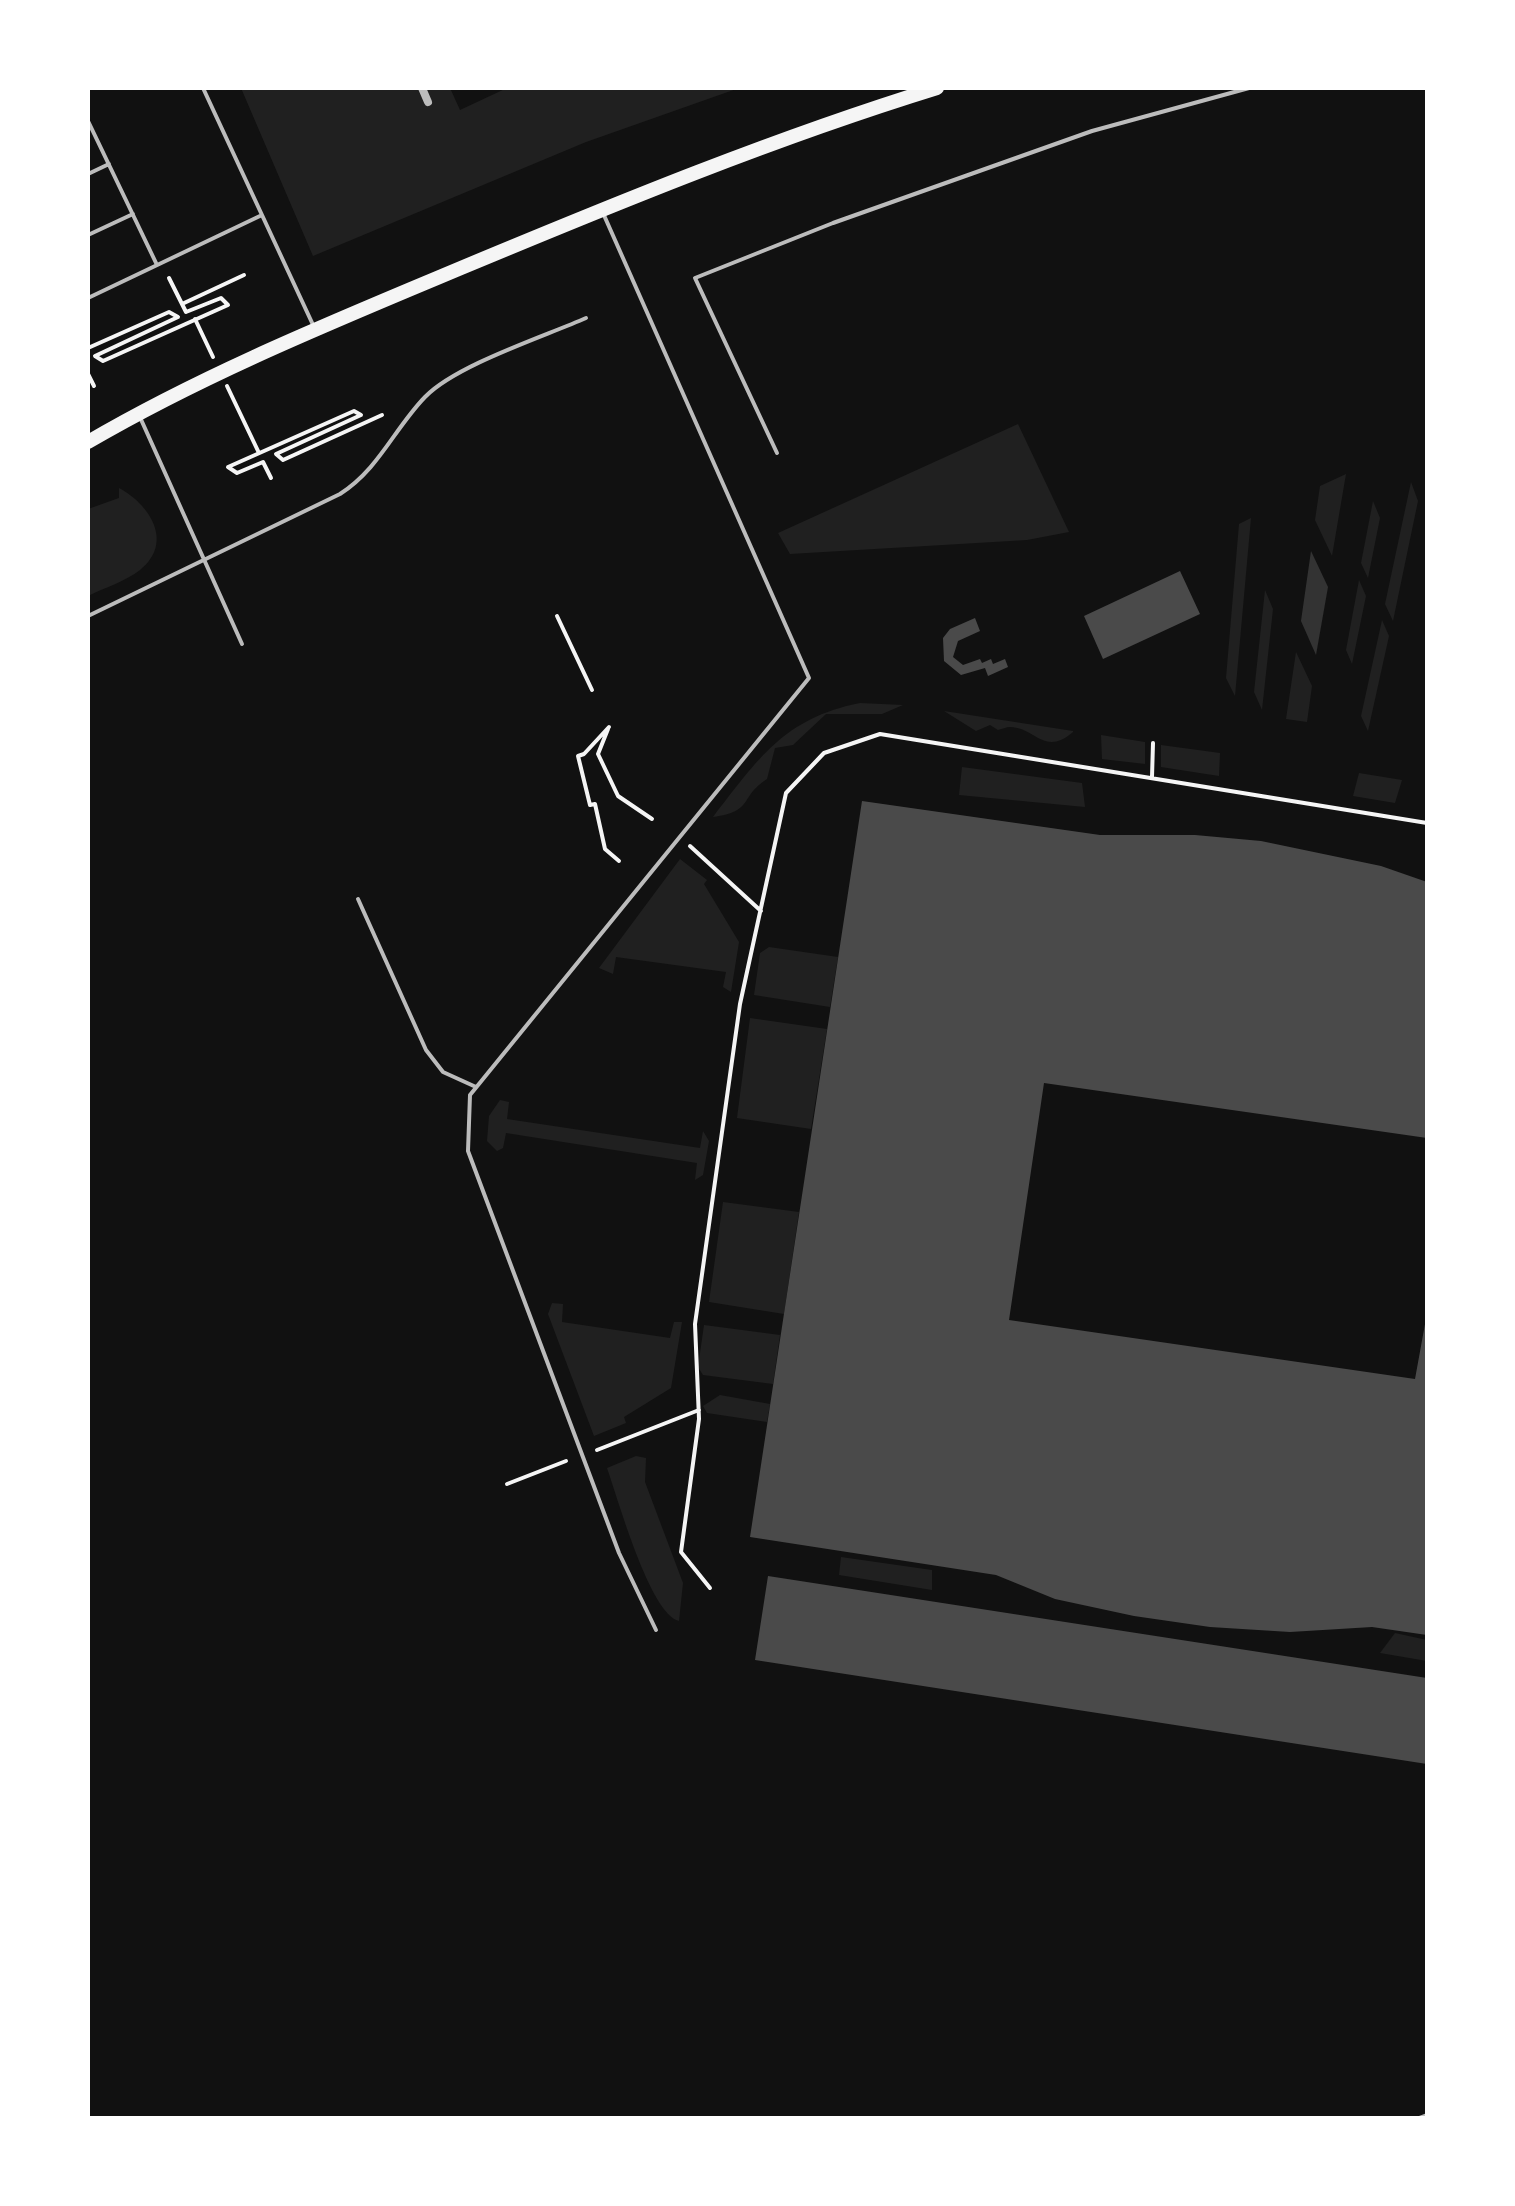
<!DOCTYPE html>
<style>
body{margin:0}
#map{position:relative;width:1515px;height:2206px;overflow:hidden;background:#111;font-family:"Alegreya Sans",sans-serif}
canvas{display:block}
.frame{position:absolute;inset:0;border:90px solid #fff;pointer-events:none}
</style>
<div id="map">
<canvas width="1515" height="2206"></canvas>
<div class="frame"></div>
</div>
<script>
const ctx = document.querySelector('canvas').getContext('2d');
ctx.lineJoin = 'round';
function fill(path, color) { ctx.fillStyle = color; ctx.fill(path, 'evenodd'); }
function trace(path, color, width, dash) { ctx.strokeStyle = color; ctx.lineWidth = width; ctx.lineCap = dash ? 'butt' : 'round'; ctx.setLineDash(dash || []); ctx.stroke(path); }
const green = new Path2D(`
 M241,88H450L460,110L507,88H739L586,142L313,256Z
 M1018,424L1069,532L1027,540L790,554L778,533Z
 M1346,474L1332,556L1315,520L1320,486Z
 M1411,482L1418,501L1393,621L1385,604Z
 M119,488C149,504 175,542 140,570C126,581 104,588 88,596V509L119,498Z
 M1373,501L1380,518L1368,578L1361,563Z
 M1251,518L1235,696L1226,678L1239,524Z
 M1359,580L1366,596L1352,664L1346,650Z
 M1265,590L1273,609L1262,710L1254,692Z
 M1382,620L1389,636L1368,731L1361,716Z
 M1296,652L1312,686L1307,722L1286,719Z
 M860,703L903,705L882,714H826L793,745L775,748L767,779C738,798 755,811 713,817C758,759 784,718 860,703Z
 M944,711L1073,731V732C1044,757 1035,727 1010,727C1006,727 1002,729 998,730L990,725L976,731Z
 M1101,735L1145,742V764L1102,759Z
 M1161,745L1220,753L1219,776L1161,767Z
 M962,767L1082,783L1085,807L959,795Z
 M1359,773L1402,780L1395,803L1353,796Z
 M680,859L707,880L704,884L739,942L731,992L723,987L726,972L616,957L613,974L599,968Z
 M769,947L838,957L830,1007L754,995L760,953Z
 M750,1018L827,1029L811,1129L737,1118Z
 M500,1100L509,1102L507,1119L700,1148L703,1131L709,1141L703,1175L695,1180L697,1163L506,1133L503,1148L497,1151L487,1141L489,1116Z
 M723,1202L799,1212L784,1314L709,1302Z
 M552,1303L563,1304L562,1322L670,1338L674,1322H682L671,1388L624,1417L626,1423L594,1436L548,1314Z
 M704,1325L780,1335L773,1384L703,1375L698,1367Z
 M720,1395L770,1404L767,1422L707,1413L703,1406Z
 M636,1456L646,1458L645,1482L683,1583L679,1621C650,1614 618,1499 607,1468Z
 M841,1557L932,1570V1590L839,1575Z
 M1395,1633L1427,1640V1661L1380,1653Z`);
const water = new Path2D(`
 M1311,551L1328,587L1316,655L1301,621Z`);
const building = new Path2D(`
 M1180,571L1200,614L1103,659L1084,616Z
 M975,618L980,631L958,641L953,657L963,665L980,659L982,663L991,659L993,664L1005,659L1008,667L988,676L985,668L961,675L944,661L943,638L950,629Z
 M862,801L1100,835H1195L1261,841L1381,866L1427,882V1138L1044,1083L1009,1320L1415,1379L1427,1313V1635L1372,1627L1290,1632L1210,1627L1134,1616L1055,1599L996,1575L750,1537Z
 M768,1576L1427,1678V1764L755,1660Z`);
const path = new Path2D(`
 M182,304L244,275
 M195,319L213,357
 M88,348L169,312L178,317L95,356L103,361L228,305L221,298L186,312L169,278
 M88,374L94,386
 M227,386L259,453
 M271,478L263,462L237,473L228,467L354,411L361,415L276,454L283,460L382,415
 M557,616L592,690
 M609,727L584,754L578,756L590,805L595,804L605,849L619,861
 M608,729L598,754L618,796L652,819
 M1152,777L1153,743
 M690,846L761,911
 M597,1450L699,1410
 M507,1484L566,1461
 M710,1588L681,1552L699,1419L695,1324L740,1004L786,793L824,753L880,734L1427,823`);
const service = new Path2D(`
 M203,88L314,327
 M88,121L157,265
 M88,174L109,164
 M603,213L809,678L470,1095L468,1151L619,1553L656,1630
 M88,235L133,214
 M88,298L262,215
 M139,415L242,644
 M777,453L695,278L833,223L1092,131L1249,88
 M88,616L340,494C379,469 394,429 425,397C456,365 543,337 586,318
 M358,899L426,1050L443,1072L476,1087
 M1419,2118L1427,2115`);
const minor = new Path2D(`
 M422,88L428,102`);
const primary = new Path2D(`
 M88,442C206,373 335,321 461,268C617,203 775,138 937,88`);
fill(green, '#202020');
fill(water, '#333');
fill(building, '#4a4a4a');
trace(path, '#f5f5f5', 4);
trace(service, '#bcbcbc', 4);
trace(minor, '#bcbcbc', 8);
trace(primary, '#f5f5f5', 14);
</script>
